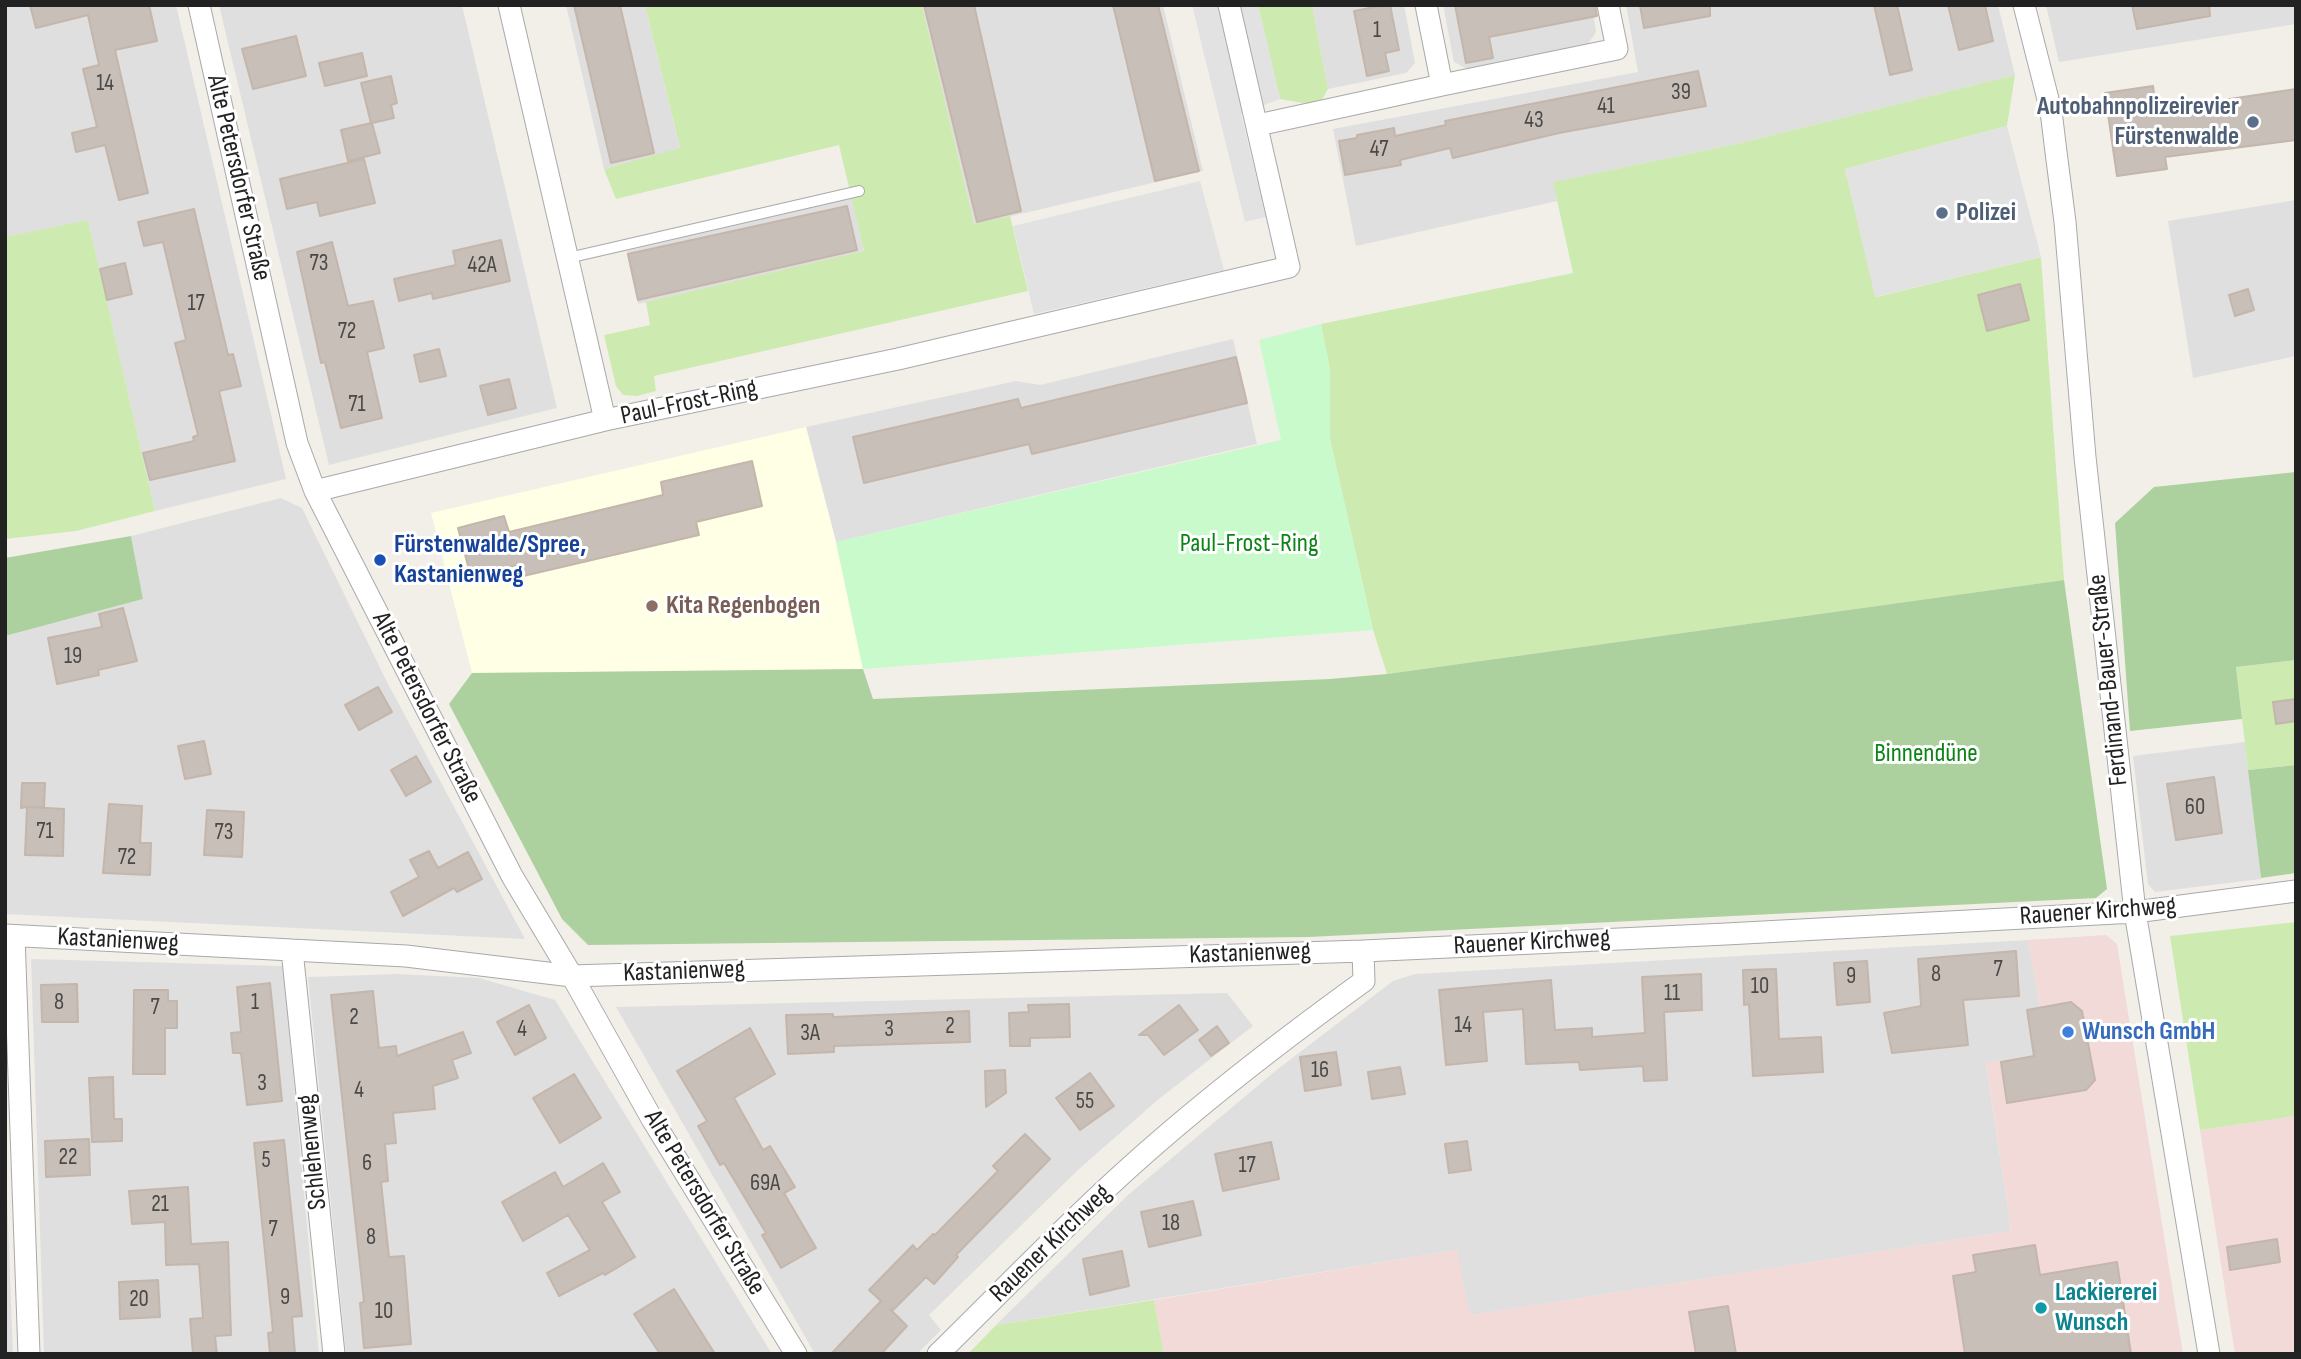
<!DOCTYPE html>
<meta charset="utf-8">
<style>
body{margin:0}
#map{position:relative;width:2301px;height:1359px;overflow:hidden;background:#f2efe9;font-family:"Sofia Sans Condensed",sans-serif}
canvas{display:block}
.frame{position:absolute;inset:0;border:7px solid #222;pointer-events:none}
</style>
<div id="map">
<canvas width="2301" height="1359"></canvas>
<div class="frame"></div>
</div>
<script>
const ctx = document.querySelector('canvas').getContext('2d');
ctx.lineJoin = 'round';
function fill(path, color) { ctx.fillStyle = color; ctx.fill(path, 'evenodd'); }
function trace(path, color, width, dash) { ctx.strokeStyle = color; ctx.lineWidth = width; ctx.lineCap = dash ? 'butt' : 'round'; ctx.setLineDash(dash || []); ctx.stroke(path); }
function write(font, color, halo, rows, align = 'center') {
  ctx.font = font + ' "Sofia Sans Condensed",sans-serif'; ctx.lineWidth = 6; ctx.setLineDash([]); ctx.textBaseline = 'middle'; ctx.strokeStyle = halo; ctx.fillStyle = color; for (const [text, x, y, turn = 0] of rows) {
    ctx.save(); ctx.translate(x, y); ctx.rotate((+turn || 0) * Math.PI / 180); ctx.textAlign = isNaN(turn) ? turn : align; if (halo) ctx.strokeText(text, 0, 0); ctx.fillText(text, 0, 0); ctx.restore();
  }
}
const residential = new Path2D(`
 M5,5H176L286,479L155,511L88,221L5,237Z
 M219,5H462L557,408L329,465Z
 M566,5H645L680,149L604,169Z
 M922,5H1163L1203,171L974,225Z
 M1312,5H1404L1415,63L1406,73L1328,89Z
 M1443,5H1592L1596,32L1586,47L1471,71L1454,62Z
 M1626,5H1998L2015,75L1741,143L1554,182L1557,201L1356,246L1333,129L1638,72Z
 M2046,5H2296V24L2059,62Z
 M852,198L864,252L638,304L626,251Z
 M2296,200V356L2193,378L2168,221Z
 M1233,339L1257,444L836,542L806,427L1016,381L1040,385Z
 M281,498L302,508L387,682L525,939L5,914V636L143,599L131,536Z
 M2245,742L2261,879L2155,892L2148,884L2133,756Z
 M2028,940L2048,1053L1986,1063L2011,1231L1465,1316L1457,1250L996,1325L1128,1195L1274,1072L1393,981L1415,974Z
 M31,959L283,966L319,1354H44Z
 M397,974L479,978L555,1000L772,1354H346L308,977Z
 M1227,993L1253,1026L1160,1098L1079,1169L929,1315L941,1330L917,1354H815L616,1007Z
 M5,1144L13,1354H5Z`);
const commercial = new Path2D(`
 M2106,935L2117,944L2183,1354H1164L1154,1300L1457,1250L1470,1315L2011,1231L1986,1062L2048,1053L2028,940Z
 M2296,1116V1354H2235L2200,1130Z`);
const education = new Path2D(`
 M806,427L836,542L863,669L472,673L431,513Z`);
const grass = new Path2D(`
 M645,5H922L974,224L1010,216L1028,291L654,376L656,391L637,396L623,395L616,386L604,335L650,325L646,302L864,251L839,145L616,199L604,169L680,148Z
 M1258,5H1312L1328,89L1321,101L1308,104L1280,99Z
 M2015,75L2007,126L1845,169L1876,297L2041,257L2064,580L1387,674L1373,630L1330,439V370L1321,324L1573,273L1553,182L1741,143Z
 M88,220L155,511L76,531L5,539V237Z
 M2296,660V765L2248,770L2236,667Z
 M2296,922V1116L2200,1130L2170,936Z
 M1154,1300L1164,1354H968L996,1325Z`);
const forest = new Path2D(`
 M2296,472V660L2236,667L2242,719L2130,731L2115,523L2154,487Z
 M131,536L143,599L5,636V558Z
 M2064,580L2107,889L2096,898L1309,937L588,945L562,919L449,704L472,673L863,669L873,699L1330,679L1387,674Z
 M2296,765V873L2261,878L2248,770Z`);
const park = new Path2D(`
 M1321,324L1330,370V439L1373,630L863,669L836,542L1281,440L1259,340Z`);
const parking = new Path2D(`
 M1192,5H1258L1280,99L1241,114L1266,217L1245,222Z
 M2007,126L2041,257L1875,297L1845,169Z
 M1200,181L1224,270L1034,314L1013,226Z`);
const building = new Path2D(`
 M30,5H149L157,41L115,50L148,193L119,200L105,145L76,152L72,133L97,127L83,69L99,65L88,15L36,28Z
 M574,5H620L654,153L611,163Z
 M924,5H974L1021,211L977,222Z
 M1113,5H1158L1199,171L1155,181Z
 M1385,5H1390L1399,50L1385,53L1389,71L1367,76L1354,11Z
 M1455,5H1595L1597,16L1489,37L1493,58L1466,63Z
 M1640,5H1710V16L1644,28Z
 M1874,5H1897L1912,70L1890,75Z
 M1948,5H1985L1993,41L1959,50Z
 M2132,5H2209L2210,16L2137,29Z
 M296,36L306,76L253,89L242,49Z
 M362,53L367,76L325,86L319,63Z
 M1698,71L1706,106L1559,133L1453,158L1450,148L1400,160L1401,165L1345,175L1339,141L1357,138V135L1394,128L1395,136L1446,125L1445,121Z
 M391,76L397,103L391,105L394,118L372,123L380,153L348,161L341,130L371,123L361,83Z
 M2153,86L2156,110L2296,89V140L2165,157L2167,169L2117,176L2105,93Z
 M364,159L375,203L320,216L317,202L287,209L280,179Z
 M847,206L857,250L638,300L628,254Z
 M194,209L228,355L233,354L241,386L219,391L235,461L150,480L143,453L194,441L193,437L198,435L175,343L186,340L163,242L144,246L138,222Z
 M501,240L510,281L433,299L432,293L399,301L394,279L456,265L453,251Z
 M332,242L348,306L373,301L384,348L367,352L382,418L341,428L325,362L321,363L297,252Z
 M125,263L132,294L107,300L100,269Z
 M2020,284L2029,320L1987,331L1978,295Z
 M2248,289L2254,310L2235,316L2229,295Z
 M439,349L446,376L420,382L414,355Z
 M1236,357L1247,403L1032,454L1029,444L864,483L853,437L1018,399L1021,408Z
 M509,379L516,408L488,415L480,386Z
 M752,461L762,506L696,522L699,535L519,577L517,565L471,577L458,528L504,516L509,532L663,495L661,482Z
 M123,608L137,661L98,670L99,675L57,684L48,638L102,627L99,614Z
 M378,687L392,712L359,730L345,705Z
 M2296,699V721L2276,724L2273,702Z
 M204,741L211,774L185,779L178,746Z
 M416,756L431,782L406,796L391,770Z
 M2214,777L2222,833L2176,840L2167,784Z
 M22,783H45L44,807H29L64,809L63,856L25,855L27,807L21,808Z
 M109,804L142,806L140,843H151L150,875L103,873Z
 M207,810L244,812L242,857L204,855Z
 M429,851L438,868L468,852L482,879L457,892L454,888L403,916L391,892L419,877L410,860Z
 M2016,951L2019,996L1963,1000L1968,1045L1892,1053L1884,1013L1921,1006L1918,959Z
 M1867,961L1870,1002L1837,1005L1834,963Z
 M1776,969L1779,1039L1821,1037L1823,1072L1753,1076L1749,1004L1744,1005L1743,970Z
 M1701,974L1702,1010L1664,1012L1667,1080L1644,1081L1643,1066L1580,1070L1579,1062L1526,1064L1523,1009L1483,1012L1487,1061L1446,1065L1439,990L1551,980L1555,1030L1592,1028V1037L1645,1033L1642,977Z
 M270,983L282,1101L247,1105L241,1053H233L231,1033L241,1032L237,987Z
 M77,984L78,1022H42L41,985Z
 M134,990H168V1001H177V1028H165V1074H133Z
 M373,991L379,1048L396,1046L397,1056L463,1032L471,1053L452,1060L458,1078L433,1086L435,1109L393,1113L396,1143L385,1144L388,1181L381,1182L389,1257L404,1256L411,1344L364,1348L360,1303L364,1302L331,995Z
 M2071,1002L2082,1011L2095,1080L2086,1090L2007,1103L2001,1062L2034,1056L2027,1010Z
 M1069,1004L1070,1037L1030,1038V1046H1010L1009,1013L1029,1012L1028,1005Z
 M529,1005L546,1038L515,1055L497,1022Z
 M1179,1005L1198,1030L1164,1055L1148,1035H1139Z
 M969,1011L970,1042L834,1046V1052L788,1054L786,1015L833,1014V1017Z
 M1217,1026L1229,1043L1211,1056L1199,1040Z
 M750,1028L775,1074L734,1098L763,1150L770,1146L795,1187L784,1193L816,1248L781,1268L762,1235L766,1233L724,1163L720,1165L698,1126L707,1121L677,1071Z
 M1336,1052L1341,1085L1305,1091L1300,1057Z
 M1400,1067L1405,1094L1372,1099L1368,1072Z
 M1005,1070L1006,1093L986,1107L985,1071Z
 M1090,1073L1114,1106L1080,1130L1056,1098Z
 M574,1074L601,1118L560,1143L533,1098Z
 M113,1077L114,1119H122V1141L92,1142L89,1078Z
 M1025,1134L1050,1159L956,1255L958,1257L934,1284L926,1277L892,1311L890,1309L907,1326L881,1354H831L881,1301L869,1290L913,1245L917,1250L933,1234L935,1235L998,1171L993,1166Z
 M89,1139L90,1175L46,1177L45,1141Z
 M284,1140L302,1316L292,1317L295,1354H270L268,1333L273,1332L254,1143Z
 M1467,1141L1471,1170L1449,1173L1445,1144Z
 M1271,1142L1279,1179L1223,1191L1215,1154Z
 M603,1163L620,1192L602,1202L635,1257L605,1275L603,1273L559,1296L547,1273L590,1250L568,1215L523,1241L502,1202L555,1172L563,1187Z
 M188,1187L191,1244L228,1242L231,1335L215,1336L217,1354H193L190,1319L203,1318L199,1264L166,1265L165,1222L132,1224L129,1191Z
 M1193,1201L1201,1235L1149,1247L1141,1212Z
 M2277,1239L2280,1262L2230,1270L2227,1247Z
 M2035,1245L2040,1275L2117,1262L2131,1354H1965L1953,1276L1976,1272L1973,1255Z
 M1122,1251L1129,1286L1090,1295L1083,1259Z
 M158,1280L160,1317L120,1319L119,1282Z
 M674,1289L715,1354H660L634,1314Z
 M1728,1306L1736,1354H1696L1689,1312Z`);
const lane = new Path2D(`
 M568,258L859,191`);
const street = new Path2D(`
 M199,5L297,443L315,491L512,876L572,976L652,1119L796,1354
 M509,5L605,420
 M1426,5L1442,85
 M2024,5L2051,111L2056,152L2065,222L2085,457L2135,912L2209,1354
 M1258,125L1442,85L1617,49L1608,5
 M315,491L605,420L898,359L1289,267L1229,5
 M5,935L406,956L572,976L1363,951L1726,934L2135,912L2296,891
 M14,936L29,1354
 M292,950L334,1354
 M938,1354C994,1299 1049,1242 1106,1189C1187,1113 1274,1046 1364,981L1363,951`);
const markers = [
 [2253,122,7,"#5c6f8a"],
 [1942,213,7,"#5c6f8a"],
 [380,560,7,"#1a4fb4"],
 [652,606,7,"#8d6e63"],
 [2068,1032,7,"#3f7fe0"],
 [2041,1308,7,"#0f9aa8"]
];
const numberNames = [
 ["1",1377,31],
 ["14",105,84],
 ["39",1681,93],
 ["41",1606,107],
 ["43",1534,121],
 ["47",1379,150],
 ["73",319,264],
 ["42A",482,266],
 ["17",196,304],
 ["72",347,332],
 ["71",357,405],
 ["19",73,657],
 ["60",2195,808],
 ["71",45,832],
 ["73",224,833],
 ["72",127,858],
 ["7",1998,970],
 ["8",1936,975],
 ["9",1851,977],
 ["10",1760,987],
 ["11",1672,994],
 ["8",59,1003],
 ["1",255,1003],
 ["7",155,1008],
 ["2",354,1018],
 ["14",1463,1026],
 ["2",950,1027],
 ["4",522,1030],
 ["3",889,1030],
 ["3A",810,1034],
 ["16",1320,1071],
 ["3",262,1084],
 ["4",359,1091],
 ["55",1085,1102],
 ["22",68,1158],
 ["5",266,1161],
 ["6",367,1164],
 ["17",1247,1166],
 ["69A",765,1184],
 ["21",160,1205],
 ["18",1171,1224],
 ["7",273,1230],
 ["8",371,1238],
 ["9",285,1298],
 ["20",139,1300],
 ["10",384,1312]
];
const serviceNames = [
 ["Autobahnpolizeirevier",2239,107],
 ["Fürstenwalde",2239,137],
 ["Polizei",1956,213,"left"]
];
const streetNames = [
 ["Alte Petersdorfer Straße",238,178,77],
 ["Paul-Frost-Ring",689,403,-12],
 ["Ferdinand-Bauer-Straße",2109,680,-96],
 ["Alte Petersdorfer Straße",426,708,63],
 ["Rauener Kirchweg",2098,912,-4],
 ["Kastanienweg",118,941,3],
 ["Rauener Kirchweg",1532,943,-3],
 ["Kastanienweg",1250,954,-2],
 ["Kastanienweg",684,972,-2],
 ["Schlehenweg",313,1152,-96],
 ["Alte Petersdorfer Straße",704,1203,59],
 ["Rauener Kirchweg",1051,1244,-44]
];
const parkNames = [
 ["Paul-Frost-Ring",1249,544],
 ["Binnendüne",1926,754]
];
const transitNames = [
 ["Fürstenwalde/Spree,",394,545],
 ["Kastanienweg",394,575]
];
const educationNames = [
 ["Kita Regenbogen",666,606]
];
const shopNames = [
 ["Wunsch GmbH",2082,1032]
];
const cultureNames = [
 ["Lackiererei",2055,1293],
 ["Wunsch",2055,1323]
];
fill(residential, '#e0dfdf');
fill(commercial, '#f2dad9');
fill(education, '#ffffe5');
fill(grass, '#cdebb0');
fill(forest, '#add19e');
fill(park, '#c8facc');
fill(parking, '#e2e2e2');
fill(building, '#c7bfb8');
trace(building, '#c4b6ab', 2);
trace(lane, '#a9a9a9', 12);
trace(street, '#a9a9a9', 23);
trace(lane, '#fff', 10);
trace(street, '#fff', 21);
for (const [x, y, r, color] of markers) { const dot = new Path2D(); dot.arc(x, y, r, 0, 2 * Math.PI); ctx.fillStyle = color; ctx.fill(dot); trace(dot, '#fff', 2.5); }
write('23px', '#4b4948', null, numberNames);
write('bold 26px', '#4e5e75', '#fff', serviceNames, 'right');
write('26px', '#222', '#fff', streetNames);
write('26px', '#0c8416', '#fff', parkNames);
write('bold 26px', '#164399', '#fff', transitNames, 'left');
write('bold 26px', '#785e54', '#fff', educationNames, 'left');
write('bold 26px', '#366cbe', '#fff', shopNames, 'left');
write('bold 26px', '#0d838f', '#fff', cultureNames, 'left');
</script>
